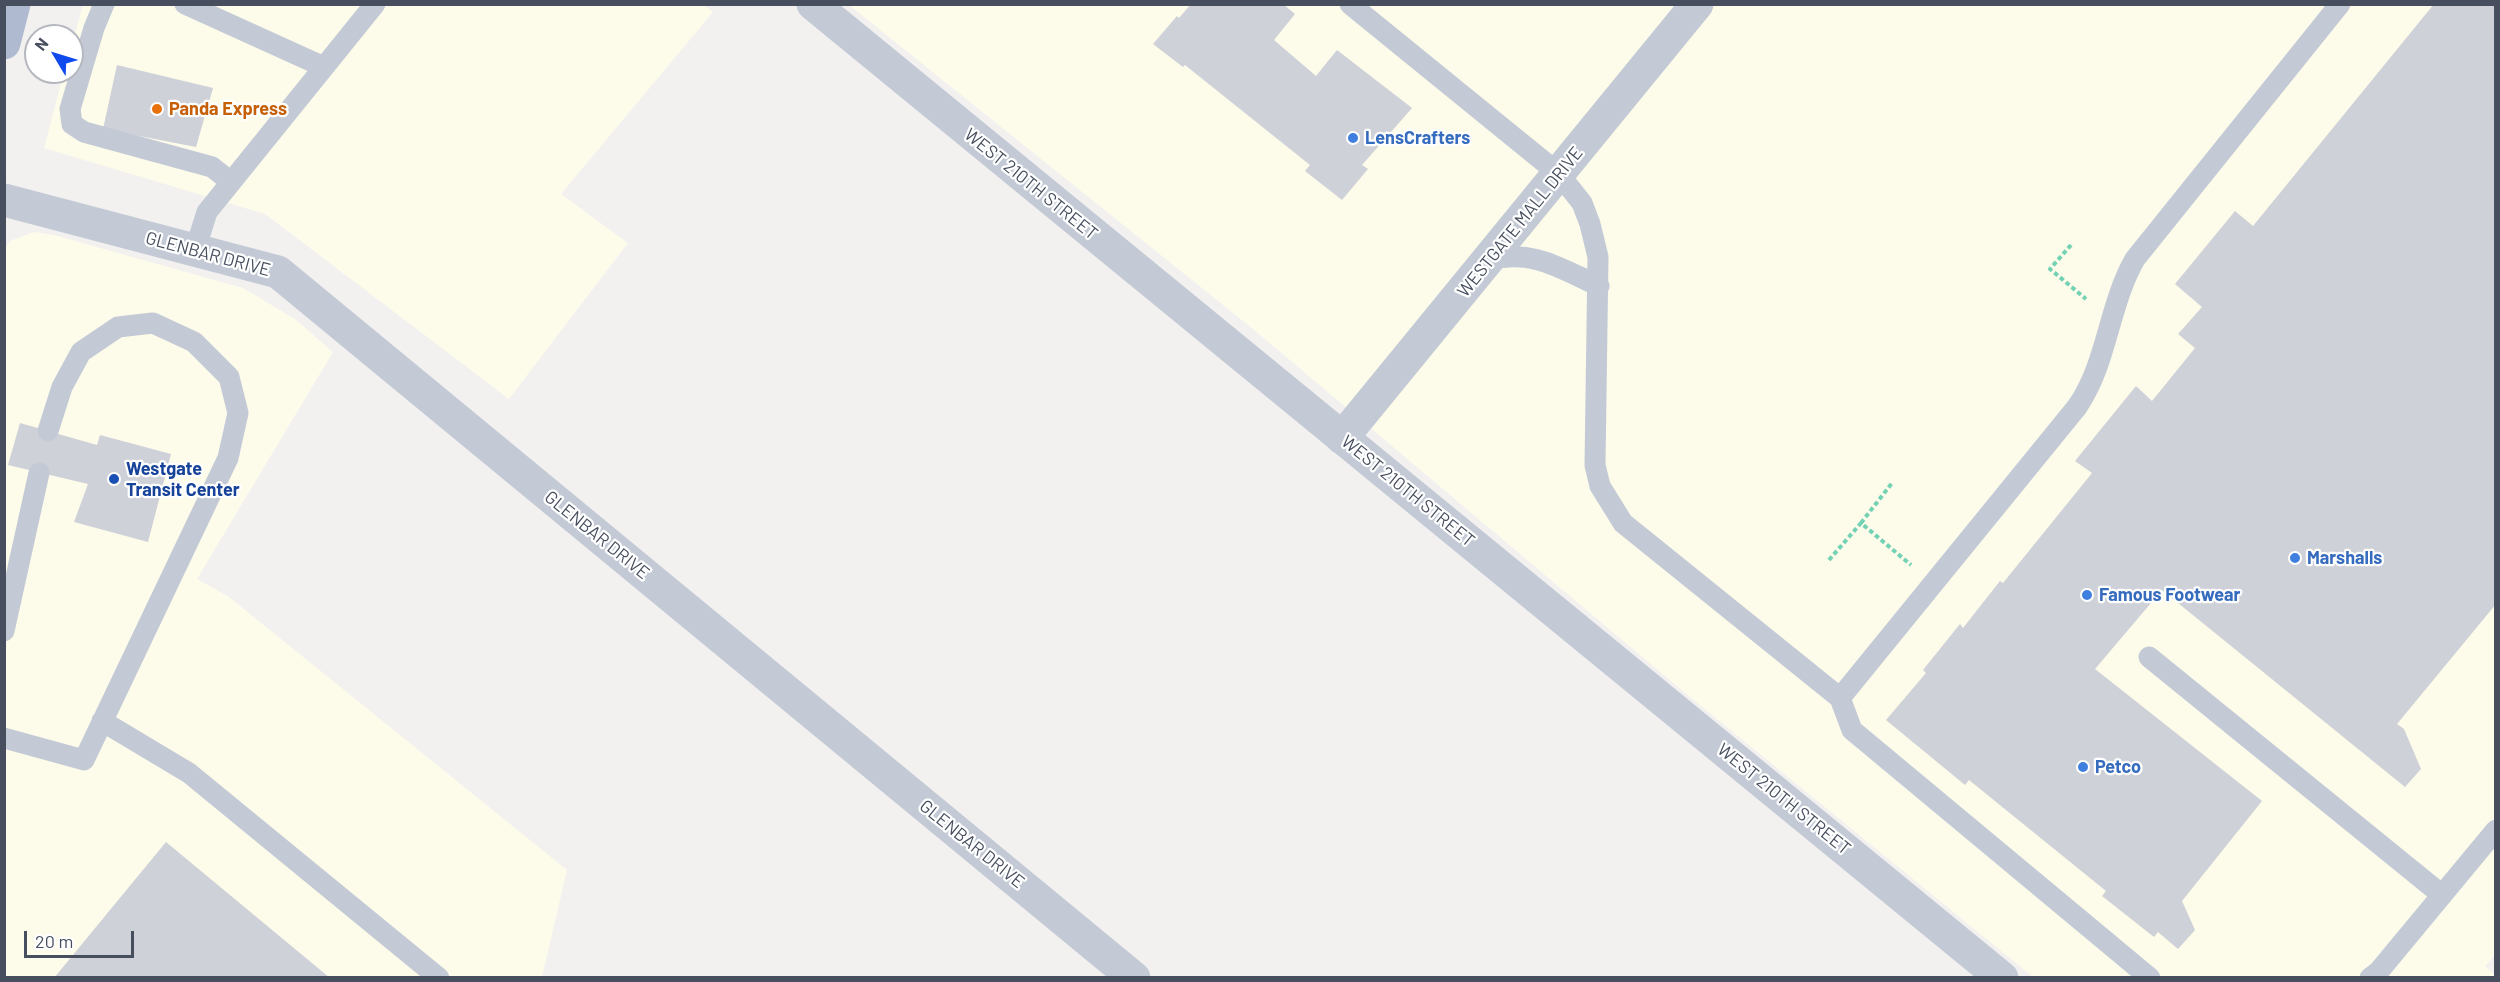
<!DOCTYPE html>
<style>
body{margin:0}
#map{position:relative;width:2500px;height:982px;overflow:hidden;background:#f3f1f0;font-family:Barlow,sans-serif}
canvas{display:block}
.frame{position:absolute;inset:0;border:6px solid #474f5f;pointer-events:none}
.north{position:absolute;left:24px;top:24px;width:60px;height:60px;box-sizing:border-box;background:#fff;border:2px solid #b5b9bf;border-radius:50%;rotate:308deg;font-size:16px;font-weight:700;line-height:24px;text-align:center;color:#474f5f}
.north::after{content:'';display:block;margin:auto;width:21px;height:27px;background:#104aed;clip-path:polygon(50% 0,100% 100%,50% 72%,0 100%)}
.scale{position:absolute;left:24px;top:931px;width:110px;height:27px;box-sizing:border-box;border:3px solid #474f5f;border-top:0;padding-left:8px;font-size:18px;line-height:21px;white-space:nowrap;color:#474f5f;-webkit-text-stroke:4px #fff;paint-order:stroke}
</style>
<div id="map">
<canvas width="2500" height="982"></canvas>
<div class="frame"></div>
<div class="north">N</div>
<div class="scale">20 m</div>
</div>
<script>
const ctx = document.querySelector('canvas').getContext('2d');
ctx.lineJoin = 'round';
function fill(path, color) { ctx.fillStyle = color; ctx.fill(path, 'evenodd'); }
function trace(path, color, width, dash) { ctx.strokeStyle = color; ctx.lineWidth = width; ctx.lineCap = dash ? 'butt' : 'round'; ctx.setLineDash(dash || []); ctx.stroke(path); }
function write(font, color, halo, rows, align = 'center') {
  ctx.font = font + ' Barlow,sans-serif'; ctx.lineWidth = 4.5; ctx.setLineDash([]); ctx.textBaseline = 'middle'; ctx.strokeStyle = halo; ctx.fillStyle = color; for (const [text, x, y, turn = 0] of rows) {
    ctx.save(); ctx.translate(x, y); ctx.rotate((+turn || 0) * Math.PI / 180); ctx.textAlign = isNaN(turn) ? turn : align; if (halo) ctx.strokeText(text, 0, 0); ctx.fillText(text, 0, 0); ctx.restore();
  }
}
const commercial = new Path2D(`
 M703,4L713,12L561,194L628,243L509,399L265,214L44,148L64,72H72V45L83,5Z
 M849,5H2495L2496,954L2485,966L2495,975V977H2033L1679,688L1253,329Z
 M34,232L54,235L243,288L295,319L333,352L197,579L229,597L567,870L542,977L5,978L4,250L10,241Z`);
const building = new Path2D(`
 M1191,4H1283L1295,14L1274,40L1316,76L1337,50L1412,108L1362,165L1368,169L1342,200L1305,171L1310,165L1185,65L1183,67L1153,44L1177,16L1179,18Z
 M2434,4H2496V604L2397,724L2404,729L2421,769L2405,787L2162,590L2095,669L2262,801L2182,901L2195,930L2178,949L2158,932L2154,937L2102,896L2106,891L1969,780L1965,785L1886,720L1926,673L1923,670L1960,624L1963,628L2000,581L2003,583L2092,473L2075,461L2136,386L2152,401L2195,348L2178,334L2202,307L2175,284L2235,211L2253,226Z
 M117,65L213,88L196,147L103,129Z
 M20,423L97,445L100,435L171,454L148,542L74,522L88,484L8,465Z
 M166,842L330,978H54Z`);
const path = new Path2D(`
 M2071,245L2050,269L2086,299
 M1861,523L1892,483
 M1829,560L1861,523L1911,565`);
const service = new Path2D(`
 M104,4L94,28L70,109L72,124L84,132L212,167L231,182
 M185,4L324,67
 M1350,4L1559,174L1582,203L1590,224L1598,257L1595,465L1600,486L1623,523L1840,698L2077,407C2108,362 2108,306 2135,259L2340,4
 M195,250L207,212L375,4
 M1489,260C1533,249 1559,268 1599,286
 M4,631L39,473
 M2149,657L2442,895
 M1840,698L1852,730L2150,978
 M102,721L189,773L439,978
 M4,738L84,760L228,458L238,413L229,377L194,342L153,323L118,327L81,352L62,387L48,431
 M2370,978L2379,971L2496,830`);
const minor = new Path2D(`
 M4,200L278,272L1134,978
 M1342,438L1697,4`);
const tertiary = new Path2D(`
 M813,4L2002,978`);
const primary = new Path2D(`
 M4,43L14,4`);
const markers = [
 [157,109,6,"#e8710a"],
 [1353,138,6,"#3f7fe0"],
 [114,479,6,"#1a4fb4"],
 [2295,558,6,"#3f7fe0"],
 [2087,595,6,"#3f7fe0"],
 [2083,767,6,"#3f7fe0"]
];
const foodNames = [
 ["Panda Express",169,109]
];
const shopNames = [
 ["LensCrafters",1365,138],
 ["Marshalls",2307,558],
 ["Famous Footwear",2099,595],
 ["Petco",2095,767]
];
const streetNames = [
 ["WEST 210TH STREET",1031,184,39],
 ["WESTGATE MALL DRIVE",1520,222,-51],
 ["GLENBAR DRIVE",208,254,15],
 ["WEST 210TH STREET",1408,491,39],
 ["GLENBAR DRIVE",597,535,39],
 ["WEST 210TH STREET",1784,799,39],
 ["GLENBAR DRIVE",972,844,39]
];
const transitNames = [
 ["Westgate",126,469],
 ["Transit Center",126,490]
];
fill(commercial, '#fdfbea');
fill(building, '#cfd1d8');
trace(path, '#73d2b4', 4, [4.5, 3]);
trace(service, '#c3cad6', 21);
trace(minor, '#c3cad6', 33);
trace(tertiary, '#c3cad6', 33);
trace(primary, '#afbad0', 33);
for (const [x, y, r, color] of markers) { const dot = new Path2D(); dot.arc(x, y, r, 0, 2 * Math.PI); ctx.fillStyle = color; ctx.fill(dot); trace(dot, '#fff', 2); }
write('bold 18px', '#c56008', '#fff', foodNames, 'left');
write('bold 18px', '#366cbe', '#fff', shopNames, 'left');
write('18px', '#474f5f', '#fff', streetNames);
write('bold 18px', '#164399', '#fff', transitNames, 'left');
</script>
